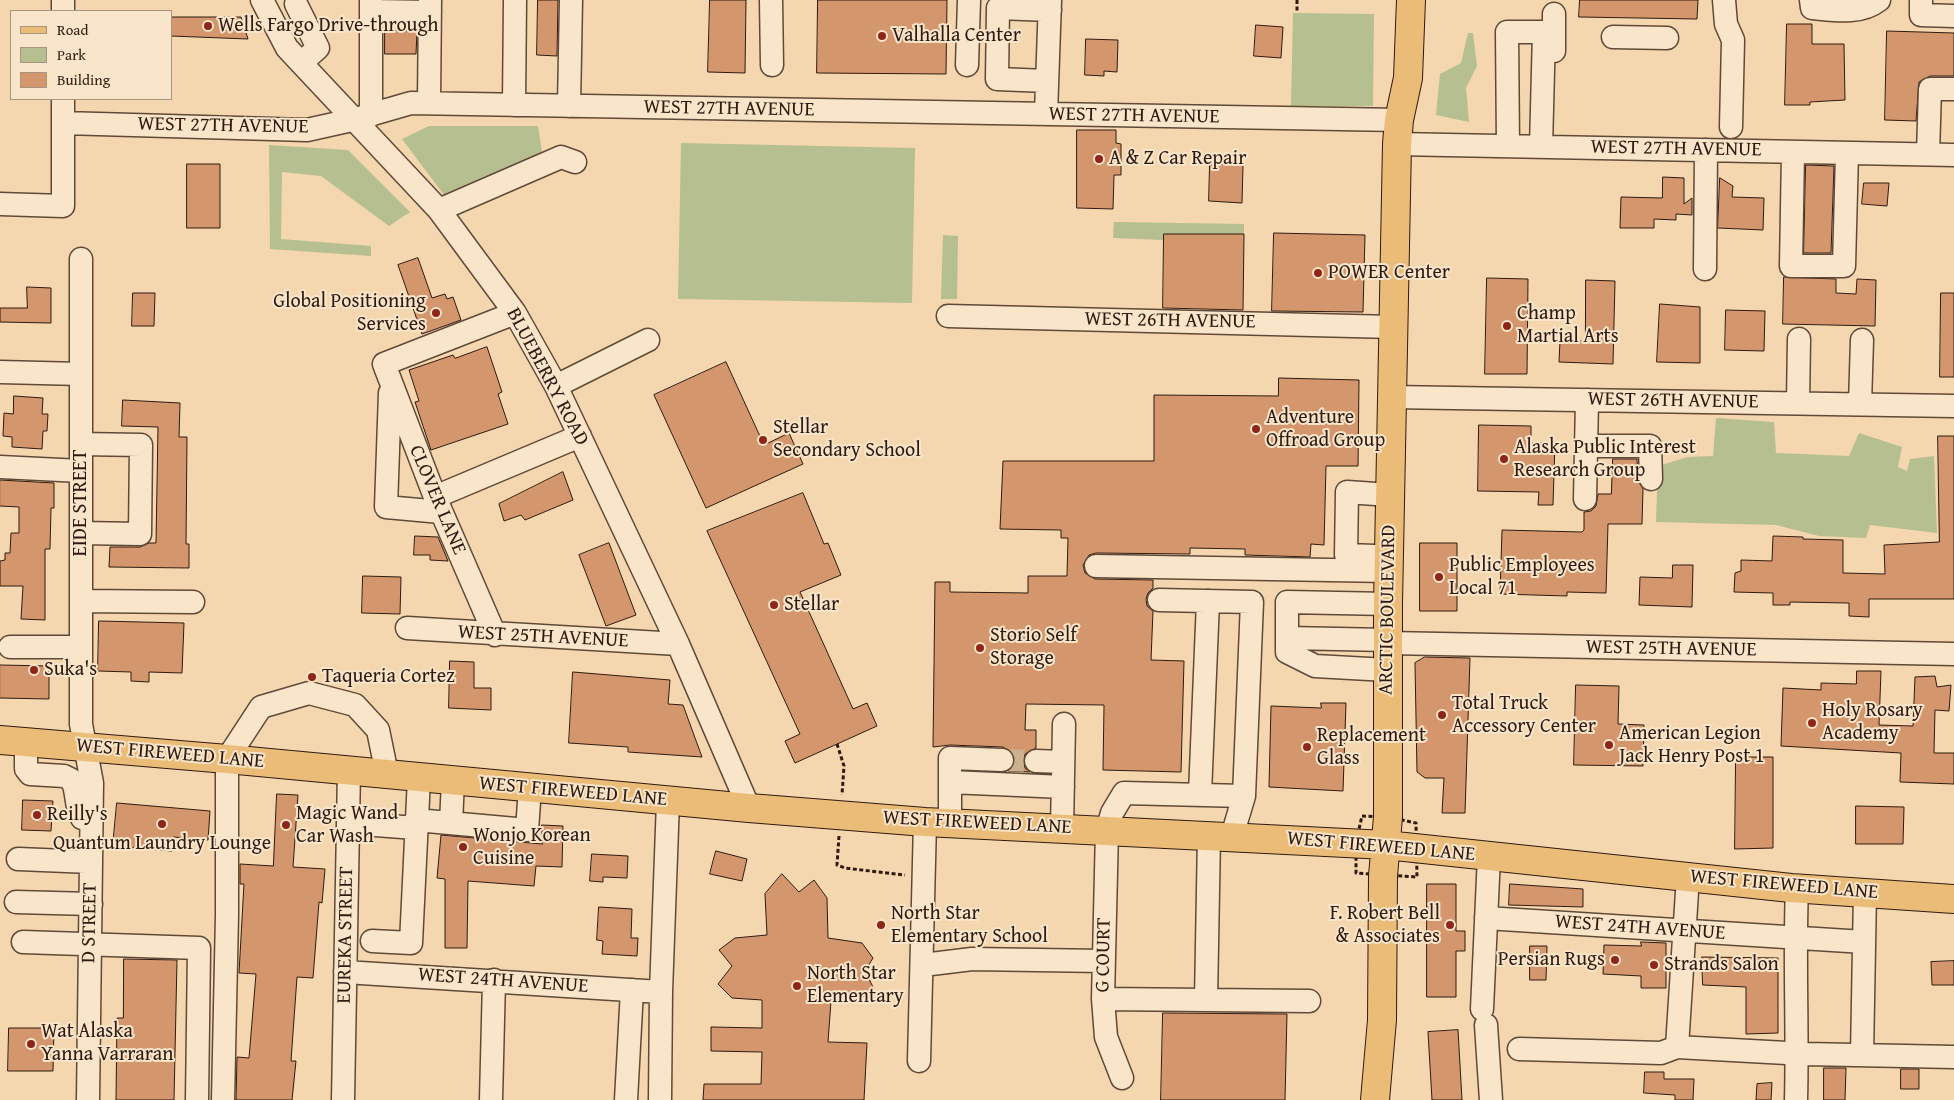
<!DOCTYPE html>
<style>
body{margin:0}
#map{position:relative;width:1954px;height:1100px;overflow:hidden;background:#f4d7ae;font-family:"Gentium Book Plus",serif}
canvas{display:block}
.legend{position:absolute;left:10px;top:10px;width:162px;height:90px;box-sizing:border-box;background:#f8e5ca;border:1px solid #a89480;margin:0;padding:6px 9px;list-style:none;font-size:15px;color:#2f1a11}
.legend li{display:flex;align-items:center;gap:10px;height:25px}
.legend b{width:25px;border:1px solid #a89480}
</style>
<div id="map">
<canvas width="1954" height="1100"></canvas>
<ul class="legend">
<li><b style="height:6px;background:#eabc77"></b>Road</li>
<li><b style="height:14px;background:#b5bf8f"></b>Park</li>
<li><b style="height:14px;background:#d4976d"></b>Building</li>
</ul>
</div>
<script>
const ctx = document.querySelector('canvas').getContext('2d');
ctx.lineJoin = 'round';
function fill(path, color) { ctx.fillStyle = color; ctx.fill(path, 'evenodd'); }
function trace(path, color, width, dash) { ctx.strokeStyle = color; ctx.lineWidth = width; ctx.lineCap = dash ? 'butt' : 'round'; ctx.setLineDash(dash || []); ctx.stroke(path); }
function write(font, color, halo, rows, align = 'center') {
  ctx.font = font + ' "Gentium Book Plus",serif'; ctx.lineWidth = 4; ctx.setLineDash([]); ctx.textBaseline = 'middle'; ctx.strokeStyle = halo; ctx.fillStyle = color; for (const [text, x, y, turn = 0] of rows) {
    ctx.save(); ctx.translate(x, y); ctx.rotate((+turn || 0) * Math.PI / 180); ctx.textAlign = isNaN(turn) ? turn : align; if (halo) ctx.strokeText(text, 0, 0); ctx.fillText(text, 0, 0); ctx.restore();
  }
}
const green = new Path2D(`
 M1293,13L1374,14L1373,106H1291Z
 M1468,33H1473L1477,66L1466,88L1469,122L1436,115L1440,74L1461,63Z
 M429,126H538L542,152L447,199L402,139Z
 M681,143L915,148L912,303L678,299Z
 M269,145L348,150L410,212L389,226L321,176L282,172L281,239L371,246V256L270,249Z
 M1114,222L1244,224V234H1164L1163,240L1113,238Z
 M943,235L958,236L957,299H941Z
 M1716,418L1774,422L1776,453L1849,456L1859,433L1902,447L1898,467L1907,471L1910,459L1934,456L1937,533L1870,525L1866,538L1819,536L1776,525L1656,522L1658,466L1688,457L1713,456Z`);
const building = new Path2D(`
 M538,0H558L557,56L537,55Z
 M710,0H746L745,73L708,72Z
 M818,0H947L946,74L817,73Z
 M1580,0H1698L1697,19L1579,17Z
 M171,17H241L248,39L171,36Z
 M1787,24H1812V44H1844L1845,100L1810,102V105H1785Z
 M1256,25L1283,27L1281,58L1254,56Z
 M385,30L417,31L416,54H385Z
 M1887,31L1954,33V76H1930L1919,82L1916,121L1885,120Z
 M1086,39L1118,40L1117,72L1104,71V76L1085,75Z
 M1077,130H1116V143L1121,144V175H1114L1113,209L1077,208Z
 M187,164H220V228H187Z
 M1210,164L1243,165L1242,203L1209,201Z
 M1806,165L1834,166L1831,253H1804Z
 M1663,177L1684,178V204L1692,198V215L1676,214V220L1654,219V228H1620L1621,197L1662,198Z
 M1720,178L1733,186L1732,197L1764,198L1763,230L1718,228Z
 M1864,183H1889L1887,206L1862,204Z
 M1274,233L1365,235L1363,312L1272,311Z
 M1164,234H1244L1243,310L1163,308Z
 M418,258L432,298L445,294L447,299L453,297L461,320L422,334L398,265Z
 M1784,277L1836,279V293L1856,294L1857,279L1876,280L1875,326L1783,324Z
 M1487,278L1528,279L1527,374H1485Z
 M1586,280L1615,281L1613,364L1559,362L1560,341H1585Z
 M27,287L51,288V323L0,322V308H27Z
 M133,293H155L154,326H132Z
 M1941,293H1954V377H1940Z
 M1660,304L1700,307V363L1657,362Z
 M1726,310L1765,311L1764,351L1725,350Z
 M487,347L502,392L498,394L508,424L431,450L415,402L419,401L409,370L453,355L455,358Z
 M726,362L764,445L789,433L803,464L706,508L654,395Z
 M1279,378L1359,380L1358,466H1326L1324,545L1311,544L1310,557L1245,555V549L1190,548V554L1096,553L1089,555L1083,565L1085,573L1095,579L1153,580V588L1148,593L1146,599L1147,606L1153,611L1151,660L1184,661L1181,772L1103,770L1104,705L1026,704L1025,730H1036V748L1025,754L1023,760L1025,768L1030,772L1008,771L1013,767L1015,760L1013,753L1003,747L950,745L933,747L935,582H950V592L1028,593V576H1067L1068,538H1061V530L1000,529L1003,461H1154V395L1278,396Z
 M14,396L43,398L42,414H48L47,431H43L42,449L12,447V437L3,436L4,413L13,414Z
 M123,400L180,403L179,437H187L186,544H189V568L109,567L110,547H140L149,543H156L158,427L122,426Z
 M1479,425L1531,426V443H1555L1553,505H1538L1539,492L1478,491Z
 M1938,436H1954V599H1869V617L1849,616V603L1790,602V605H1773V593L1734,592L1735,573L1741,571V560L1772,561L1773,536L1803,537V539L1843,540V573L1885,574L1884,545L1939,542Z
 M1613,459H1637L1638,480L1643,489L1642,524H1608L1606,593L1567,592V596L1500,594L1502,530L1582,532L1584,530V512L1591,511L1596,506L1598,494H1611Z
 M563,472L573,500L525,520L521,515L504,521L499,504Z
 M0,480L54,483V508H51L50,549H45V620L21,619L23,586H0V561L5,560V553H10L11,533H19V507L0,506Z
 M803,493L824,544L828,543L841,575L800,592L853,709L867,703L877,726L795,763L785,741L800,734L707,531Z
 M415,536L438,537L448,561L430,560V555H414Z
 M609,543L636,615L606,626L579,555Z
 M1420,543H1457V611H1420Z
 M1673,565H1693L1692,607L1639,605L1640,577L1672,578Z
 M363,576L401,577L400,614L362,613Z
 M99,621L184,623L182,673L149,672V682L131,681V672L98,671Z
 M1425,657L1470,658L1465,813H1442L1444,778H1425L1417,772L1415,663Z
 M450,661L474,662V688H491V710L449,708Z
 M0,665L49,666V699L0,698Z
 M1857,671H1881L1879,725L1913,726L1915,677L1935,676L1937,687L1951,685L1949,711L1935,710L1934,753H1954V784L1900,782L1901,753L1781,746L1783,688L1821,690V683L1856,684Z
 M573,672L670,680L668,704L683,705L702,757L628,752V747L569,743Z
 M1576,685L1619,686L1618,724L1644,725L1643,766L1574,765Z
 M1321,703H1346L1343,791L1269,787L1271,706L1321,708Z
 M1736,757H1773V848L1735,849Z
 M277,794L298,795L293,867L325,869L322,903L319,902L313,978L297,977L291,1061H296L292,1100H236L237,1057L249,1058L256,974L239,973L244,884H240V864L273,866Z
 M23,800L53,801L51,831L22,830Z
 M117,803L210,811L208,840L173,837L172,851L113,846Z
 M1856,806L1904,807L1903,844H1856Z
 M542,825L563,826L562,867L536,866L534,886L468,881L467,948H445V879L437,878L441,835L542,844Z
 M716,851L747,859L742,881L710,874Z
 M592,854L628,856L627,878L603,877V882L590,881Z
 M782,874L799,892L814,880L827,898L828,938L862,943L873,958L865,971L874,989L856,1002L831,1001L828,1042L867,1043L864,1100H703L704,1084H761L762,1052L711,1051V1027L762,1028V1000L732,998L718,984L732,966L719,950L735,938L767,935L765,894Z
 M1427,884H1456V931H1465V951H1456V997H1427Z
 M1510,884L1583,889V907L1509,905Z
 M599,907L632,909L631,938H638L637,956L602,954L603,941L597,940Z
 M1641,942L1666,943V988H1641V976L1603,974L1604,945L1641,946Z
 M1530,946H1547L1546,980H1530Z
 M1702,957L1778,958V1033L1746,1034V987L1703,985Z
 M124,959L177,960L174,1100H116L117,1018H123Z
 M1954,961V985H1932L1931,962Z
 M1163,1013L1287,1014L1285,1100H1161Z
 M9,1028H54L53,1071H8Z
 M1458,1030L1462,1100H1432L1428,1032Z
 M1824,1068H1846L1845,1100H1824Z
 M1901,1069H1919V1089H1901Z
 M1645,1072H1664V1079H1694L1693,1100H1675V1095L1644,1093Z
 M1772,1083L1771,1100H1756L1757,1084Z`);
const minorTunnel = new Path2D(`
 M1002,760L1036,761`);
const path = new Path2D(`
 M1297,0V13
 M837,744L844,766L842,795
 M1362,816L1388,817L1416,823L1417,877L1356,873V842Z
 M839,836L837,865L845,868L905,875`);
const minor = new Path2D(`
 M262,0L287,48L439,210L515,313L556,386L678,644L749,808
 M771,0L772,65
 M1724,0L1726,24L1733,40L1731,127
 M1811,0L1812,8C1834,10 1860,15 1879,0
 M1921,0V15L1954,16
 M296,4L318,48L301,63
 M63,11V0
 M371,11L430,12
 M1613,37L1667,38
 M1554,51V14
 M967,65L969,0
 M1047,81L997,79L998,8L1050,10
 M429,103L430,0
 M514,105L515,0
 M569,106L571,0
 M1046,114L1050,0
 M371,115V0
 M63,123L307,130L352,120L411,103L1399,120
 M1397,144L1954,155
 M1508,146L1507,32H1544L1541,147
 M1793,152L1791,266H1844L1847,153
 M1928,154L1930,89H1954
 M0,204L63,206V99
 M439,210L561,157L575,162
 M81,259V724L92,783L88,1100
 M1705,269L1706,150
 M948,316L1393,327
 M0,372L81,374
 M556,386L648,340
 M390,393L386,507L441,512
 M1391,397L1954,406
 M1798,403L1799,339
 M1860,404L1862,340
 M81,444L141,445L140,534L81,533
 M1586,446H1650L1651,479
 M0,467L81,471
 M435,497L580,436
 M1585,499L1587,400
 M1375,556L1346,555L1347,492L1390,495
 M1096,566L1388,571
 M1159,600L1252,602L1244,796L1232,836
 M81,601L193,602
 M407,628L678,644
 M495,635L435,497L384,364L515,313
 M1287,638L1388,640
 M1388,643L1954,654
 M10,647H81
 M1387,670L1315,666L1287,652V602L1388,604
 M26,742V769L30,774L64,776L72,780C78,793 75,806 82,818
 M1036,761L1063,762
 M950,782L1063,787
 M1200,794L1208,601
 M416,820L527,830L530,788
 M348,823L416,828
 M451,823L453,781
 M950,823V758L1002,760
 M1062,828L1064,724
 M18,859L91,862
 M16,902L91,904
 M1486,918L1864,942
 M372,941L411,943L419,778
 M23,942L199,948L197,1100
 M923,965L972,959L1103,961
 M345,972L661,992
 M1103,999L1309,1001
 M1206,1000L1209,835
 M1482,1009L1489,856
 M1486,1025L1491,1100
 M1677,1047L1688,876
 M1519,1049L1661,1053L1677,1047L1805,1054L1954,1057
 M1862,1055L1865,893
 M919,1061L925,822
 M1122,1078L1106,1037L1103,999L1107,830L1112,813L1124,793L1244,796
 M223,1100L227,915V759L261,707L309,693L355,705L378,730L387,774
 M343,1100L349,770
 M491,1100L494,980
 M626,1100L632,990
 M660,1100L661,992L668,801
 M1796,1100C1798,1029 1794,959 1797,888`);
const major = new Path2D(`
 M0,740L227,759L749,808L925,822L1386,845L1791,888L1954,899
 M1375,1100L1382,1020L1383,876L1388,817V604L1397,144L1399,120L1408,78L1411,0`);
const markers = [
 [208,26,5,"#8f2418"],
 [882,36,5,"#8f2418"],
 [1099,159,5,"#8f2418"],
 [1318,273,5,"#8f2418"],
 [436,313,5,"#8f2418"],
 [1507,326,5,"#8f2418"],
 [1256,429,5,"#8f2418"],
 [763,440,5,"#8f2418"],
 [1504,459,5,"#8f2418"],
 [1439,577,5,"#8f2418"],
 [774,605,5,"#8f2418"],
 [980,648,5,"#8f2418"],
 [34,670,5,"#8f2418"],
 [312,677,5,"#8f2418"],
 [1442,715,5,"#8f2418"],
 [1812,723,5,"#8f2418"],
 [1609,745,5,"#8f2418"],
 [1307,747,5,"#8f2418"],
 [37,815,5,"#8f2418"],
 [162,824,5,"#8f2418"],
 [286,825,5,"#8f2418"],
 [463,847,5,"#8f2418"],
 [881,925,5,"#8f2418"],
 [1450,925,5,"#8f2418"],
 [1615,960,5,"#8f2418"],
 [1654,965,5,"#8f2418"],
 [797,986,5,"#8f2418"],
 [31,1044,5,"#8f2418"]
];
const poiNames = [
 ["Wells Fargo Drive-through",218,26],
 ["Valhalla Center",892,36],
 ["A & Z Car Repair",1109,159],
 ["POWER Center",1328,273],
 ["Global Positioning",426,302,"right"],
 ["Services",426,325,"right"],
 ["Champ",1517,314],
 ["Martial Arts",1517,337],
 ["Adventure",1266,418],
 ["Offroad Group",1266,441],
 ["Stellar",773,428],
 ["Secondary School",773,451],
 ["Alaska Public Interest",1514,448],
 ["Research Group",1514,471],
 ["Public Employees",1449,566],
 ["Local 71",1449,589],
 ["Stellar",784,605],
 ["Storio Self",990,636],
 ["Storage",990,659],
 ["Suka's",44,670],
 ["Taqueria Cortez",322,677],
 ["Total Truck",1452,704],
 ["Accessory Center",1452,727],
 ["Holy Rosary",1822,711],
 ["Academy",1822,734],
 ["American Legion",1619,734],
 ["Jack Henry Post 1",1619,757],
 ["Replacement",1317,736],
 ["Glass",1317,759],
 ["Magic Wand",296,814],
 ["Car Wash",296,837],
 ["Reilly's",47,815],
 ["Wonjo Korean",473,836],
 ["Cuisine",473,859],
 ["Quantum Laundry Lounge",162,844,"center"],
 ["North Star",891,914],
 ["Elementary School",891,937],
 ["F. Robert Bell",1440,914,"right"],
 ["& Associates",1440,937,"right"],
 ["Persian Rugs",1605,960,"right"],
 ["Strands Salon",1664,965],
 ["North Star",807,974],
 ["Elementary",807,997],
 ["Wat Alaska",41,1032],
 ["Yanna Varraran",41,1055]
];
const streetNames = [
 ["WEST 27TH AVENUE",729,109,1],
 ["WEST 27TH AVENUE",1134,116,1],
 ["WEST 27TH AVENUE",223,126,1],
 ["WEST 27TH AVENUE",1676,149,1],
 ["WEST 26TH AVENUE",1170,321,1],
 ["BLUEBERRY ROAD",547,377,62],
 ["WEST 26TH AVENUE",1673,401,1],
 ["CLOVER LANE",437,500,67],
 ["EIDE STREET",81,503,-90],
 ["ARCTIC BOULEVARD",1388,610,-89],
 ["WEST 25TH AVENUE",543,637,3],
 ["WEST 25TH AVENUE",1671,649,1],
 ["WEST FIREWEED LANE",170,754,5],
 ["WEST FIREWEED LANE",573,792,5],
 ["WEST FIREWEED LANE",977,823,3],
 ["WEST FIREWEED LANE",1381,847,5],
 ["WEST FIREWEED LANE",1784,885,5],
 ["D STREET",90,923,-89],
 ["WEST 24TH AVENUE",1640,928,4],
 ["EUREKA STREET",346,935,-89],
 ["G COURT",1104,955,-89],
 ["WEST 24TH AVENUE",503,981,4]
];
fill(green, '#b5bf8f');
fill(building, '#d4976d');
trace(building, '#2f1a11', 1);
trace(minorTunnel, '#cdb18f', 22, [22, 11]);
trace(minor, '#604938', 25);
trace(major, '#2f1a11', 30);
trace(path, '#2f1a11', 3, [4, 2.5]);
trace(minor, '#f8e5ca', 22);
trace(major, '#eabc77', 28);
for (const [x, y, r, color] of markers) { const dot = new Path2D(); dot.arc(x, y, r, 0, 2 * Math.PI); ctx.fillStyle = color; ctx.fill(dot); trace(dot, '#f8e5ca', 2); }
write('20px', '#2f1a11', '#f8e5ca', poiNames, 'left');
write('20px', '#2f1a11', '#f8e5ca', streetNames);
</script>
